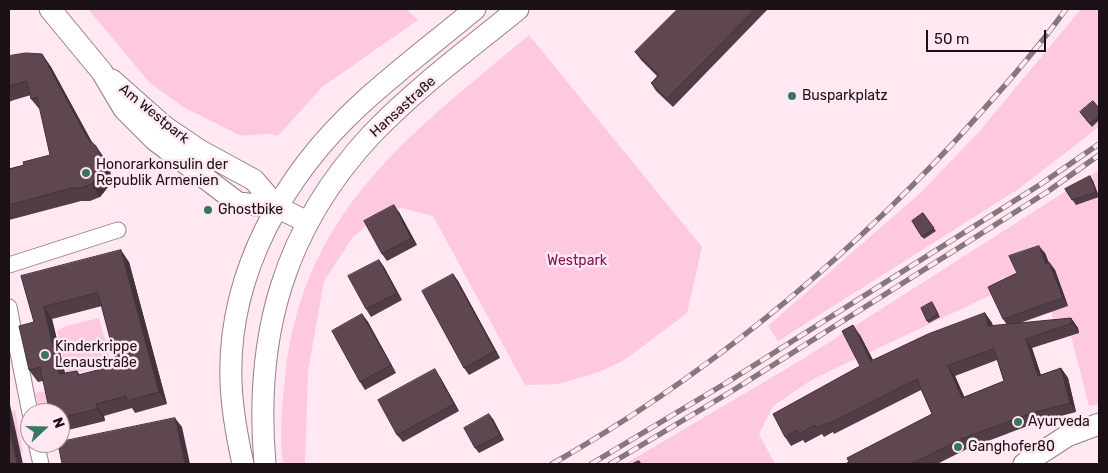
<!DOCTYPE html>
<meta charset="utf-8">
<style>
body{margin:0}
#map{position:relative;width:1108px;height:473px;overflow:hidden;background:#ffe8f1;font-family:Rubik,sans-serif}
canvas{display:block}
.frame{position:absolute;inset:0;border:10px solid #1a1015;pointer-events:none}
.north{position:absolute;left:20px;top:403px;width:50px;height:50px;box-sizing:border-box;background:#ffe8f1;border:1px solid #a39299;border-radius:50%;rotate:69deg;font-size:14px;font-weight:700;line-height:20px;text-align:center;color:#1a1015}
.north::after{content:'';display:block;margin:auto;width:18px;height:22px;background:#387562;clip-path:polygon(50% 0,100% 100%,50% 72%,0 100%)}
.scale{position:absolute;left:926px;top:30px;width:120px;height:22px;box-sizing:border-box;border:2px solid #1a1015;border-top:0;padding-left:6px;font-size:15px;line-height:18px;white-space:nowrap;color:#1a1015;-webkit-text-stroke:4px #ffe8f1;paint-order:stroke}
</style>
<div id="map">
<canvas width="1108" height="473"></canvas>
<div class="frame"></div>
<div class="north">N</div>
<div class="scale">50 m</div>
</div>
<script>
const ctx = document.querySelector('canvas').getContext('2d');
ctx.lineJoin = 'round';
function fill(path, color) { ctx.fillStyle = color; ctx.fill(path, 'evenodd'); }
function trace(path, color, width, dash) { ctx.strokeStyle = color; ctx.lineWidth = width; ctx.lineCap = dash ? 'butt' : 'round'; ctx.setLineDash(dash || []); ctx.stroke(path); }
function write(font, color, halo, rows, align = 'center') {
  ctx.font = font + ' Rubik,sans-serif'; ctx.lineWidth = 5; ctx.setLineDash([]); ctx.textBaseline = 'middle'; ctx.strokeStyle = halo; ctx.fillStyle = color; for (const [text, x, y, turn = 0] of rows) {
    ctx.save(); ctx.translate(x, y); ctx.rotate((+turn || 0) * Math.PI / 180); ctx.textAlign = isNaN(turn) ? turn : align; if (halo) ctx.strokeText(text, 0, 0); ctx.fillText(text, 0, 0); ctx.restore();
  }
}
const green = new Path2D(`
 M88,9H406L418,20L322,87L278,136C265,131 253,137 239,135L183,107L150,83Z
 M1081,9H1099V127L1017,190L778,341L768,326L919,194L978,133Z
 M529,35L702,247L687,313L623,361L599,372L559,384L525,385L433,216L401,208L382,213L353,237L324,281L308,371L305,464H283C279,436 282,406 285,378C302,210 410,135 529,35Z
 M1099,170V404L1089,406L1071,336L1058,340L1050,305L993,294L813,379L773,406L759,434L775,464H625L803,359Z
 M99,318L112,365L67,375L57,331L66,326Z
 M51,390L55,413H40L35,393Z
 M15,410L23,452H20L11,411Z`);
const street = new Path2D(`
 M9,265L118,230
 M9,307L30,413
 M36,443L41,464`);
const secondary = new Path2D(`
 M50,9L102,72L124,109L155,140L238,203L277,207L307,222
 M112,80L165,127L199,150L254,180L277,207
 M243,464C237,437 232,410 231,382C227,274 284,174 362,103C398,70 438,40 475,9
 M265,464C254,337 283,229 372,134C416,88 469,49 518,9
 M1024,464L1067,436L1099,424`);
const rail = new Path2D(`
 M552,464C703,378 839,266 957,139C995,97 1033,55 1066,9
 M591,464L726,383L1041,184L1099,144
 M610,464L732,391L1047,192L1099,155`);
const wall = new Path2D(`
 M678,9H768L673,107L656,91L651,83L657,76L641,60L635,52Z
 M42,54L51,67L92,142L105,159L110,169L111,180L108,187L100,197L90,201H81L9,220V169L24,165L50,155L41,111L31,99V95L14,100L9,102V56Z
 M1099,108V120L1092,127L1082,115Z
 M1090,176L1093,181L1099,197L1076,205L1065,189Z
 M399,212L417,245L387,261L382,254Z
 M923,213L936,231L924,239L912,221Z
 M1045,253L1049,263V262L1055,270L1068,306L1017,324L1071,318L1078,328L1079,333L1032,348L1041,375L1061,368L1068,378L1076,412L1038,422L967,449L937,464H845L932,414L921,390L834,434L833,432L824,437L822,434L805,443L803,440L791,446L785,437L860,366V335L873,360L985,313L992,323L993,326L1007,325L1003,319L1017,273ZM997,360L1004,381L964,397L955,376Z
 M379,260L384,267L402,300L371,317L366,309Z
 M129,262L167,404L135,413L132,408L104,416L105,421L60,432V413L43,381L38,382L29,370L34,322L21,276ZM102,306L117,365L80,375L77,371L65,373L52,319Z
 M453,274L458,281L500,358L469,375L464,368Z
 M934,305L940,317L929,323L927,321Z
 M362,314L368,322L396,373L365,390L360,382Z
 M440,377L459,411L403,442L397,435Z
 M493,419L504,440L479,453L475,448Z`);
const shadedWall = new Path2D(`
 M42,54L51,67L97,152L88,139Z
 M96,146L105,159L110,169L111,180L108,187L100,197L91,184Z
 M1090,176L1093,181L1099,197L1096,192Z
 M394,205L399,212L417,245L411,238Z
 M1039,246L1045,253L1052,271L1046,264Z
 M121,250L129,262L167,404L159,392Z
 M379,260L384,267L402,300L397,293Z
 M1049,262L1055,270L1068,306L1063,298Z
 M453,274L458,281L500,358L495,351Z
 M44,307L52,319L68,386L59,374Z
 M985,313L992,323L995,336L988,326Z
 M362,314L368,322L396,373L391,365Z
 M1071,318L1078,328L1079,333L1072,323Z
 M853,325L860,335L878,370L871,361Z
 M1026,339L1032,348L1044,385L1038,376Z
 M948,366L955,376L969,407L962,398Z
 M1061,368L1068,378L1076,412L1070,403Z
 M435,369L440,377L459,411L454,404Z
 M9,400L23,464H17L9,427Z
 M96,404L104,416L105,421L97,409Z
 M489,414L493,419L504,440L500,435Z
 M175,418L182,427L190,464H185Z`);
const building = new Path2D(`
 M678,9H755L667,99L651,83L659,75L635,52Z
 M26,53L42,54L88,139L96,146L101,156L102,168L99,175L91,184L81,188H72L9,205V169L24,165L23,162L50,155L37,97L31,99L27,81L9,86V56Z
 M1093,101L1099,108V116L1090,124L1080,112Z
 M1090,176L1096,192L1072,200L1065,189Z
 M394,205L411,238L382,254L364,221Z
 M923,213L934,228L922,237L912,221Z
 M1039,246L1046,264L1049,262L1063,298L1003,319L988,287L1017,273L1009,256Z
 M121,250L159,392L127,401L126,396L96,404L97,409L60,418V413H50L40,367L29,370L19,326L34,322L21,276ZM98,293L117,365L78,375L77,371L59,374L44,307Z
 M379,260L397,293L366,309L348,276Z
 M453,274L495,351L464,368L422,291Z
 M932,302L938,314L927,321L921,308Z
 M985,313L988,326L1071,318L1072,323L1026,339L1038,376L1061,368L1070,403L1032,413L961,439L911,464H845L849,462L847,458L932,414L917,379L828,424L827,423L817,428L815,425L799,434L797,430L785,437L773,414L860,366L842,331L853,325L871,361L928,334ZM994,349L1004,381L962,398L948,366Z
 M362,314L391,365L360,382L332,331Z
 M435,369L454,404L397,435L378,400Z
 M489,414L500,435L475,448L464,428Z
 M175,418L185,464H62L58,443H60V442Z
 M9,427L17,464H9Z
 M639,461L641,464H632Z`);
const markers = [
 [792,96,5,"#387562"],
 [86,173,5,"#387562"],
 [208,210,5,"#387562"],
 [45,355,5,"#387562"],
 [1018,422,5,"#387562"],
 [958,447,5,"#387562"]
];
const poiNames = [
 ["Busparkplatz",802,96],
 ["Honorarkonsulin der",96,165],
 ["Republik Armenien",96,181],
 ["Ghostbike",218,210],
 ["Kinderkrippe",55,347],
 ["Lenaustraße",55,363],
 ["Ayurveda",1028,422],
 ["Ganghofer80",968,447]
];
const streetNames = [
 ["Hansastraße",403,107,-42],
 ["Am Westpark",154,114,39]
];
const parkNames = [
 ["Westpark",577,261]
];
fill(green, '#fdc8e0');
trace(street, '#99808b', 17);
trace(secondary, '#99808b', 23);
trace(street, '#fff', 15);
trace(secondary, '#fff', 21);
trace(rail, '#86767d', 5.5);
trace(rail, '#ffe8f1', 4, [11]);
fill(wall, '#513d46');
fill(shadedWall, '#423239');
fill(building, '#5e4751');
trace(building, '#423239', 1);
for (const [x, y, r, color] of markers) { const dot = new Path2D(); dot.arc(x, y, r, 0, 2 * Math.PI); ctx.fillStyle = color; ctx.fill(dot); trace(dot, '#ffe8f1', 2); }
write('14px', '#1a1015', '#ffe8f1', poiNames, 'left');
write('14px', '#1a1015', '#ffe8f1', streetNames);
write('14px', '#841357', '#ffe8f1', parkNames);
</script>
